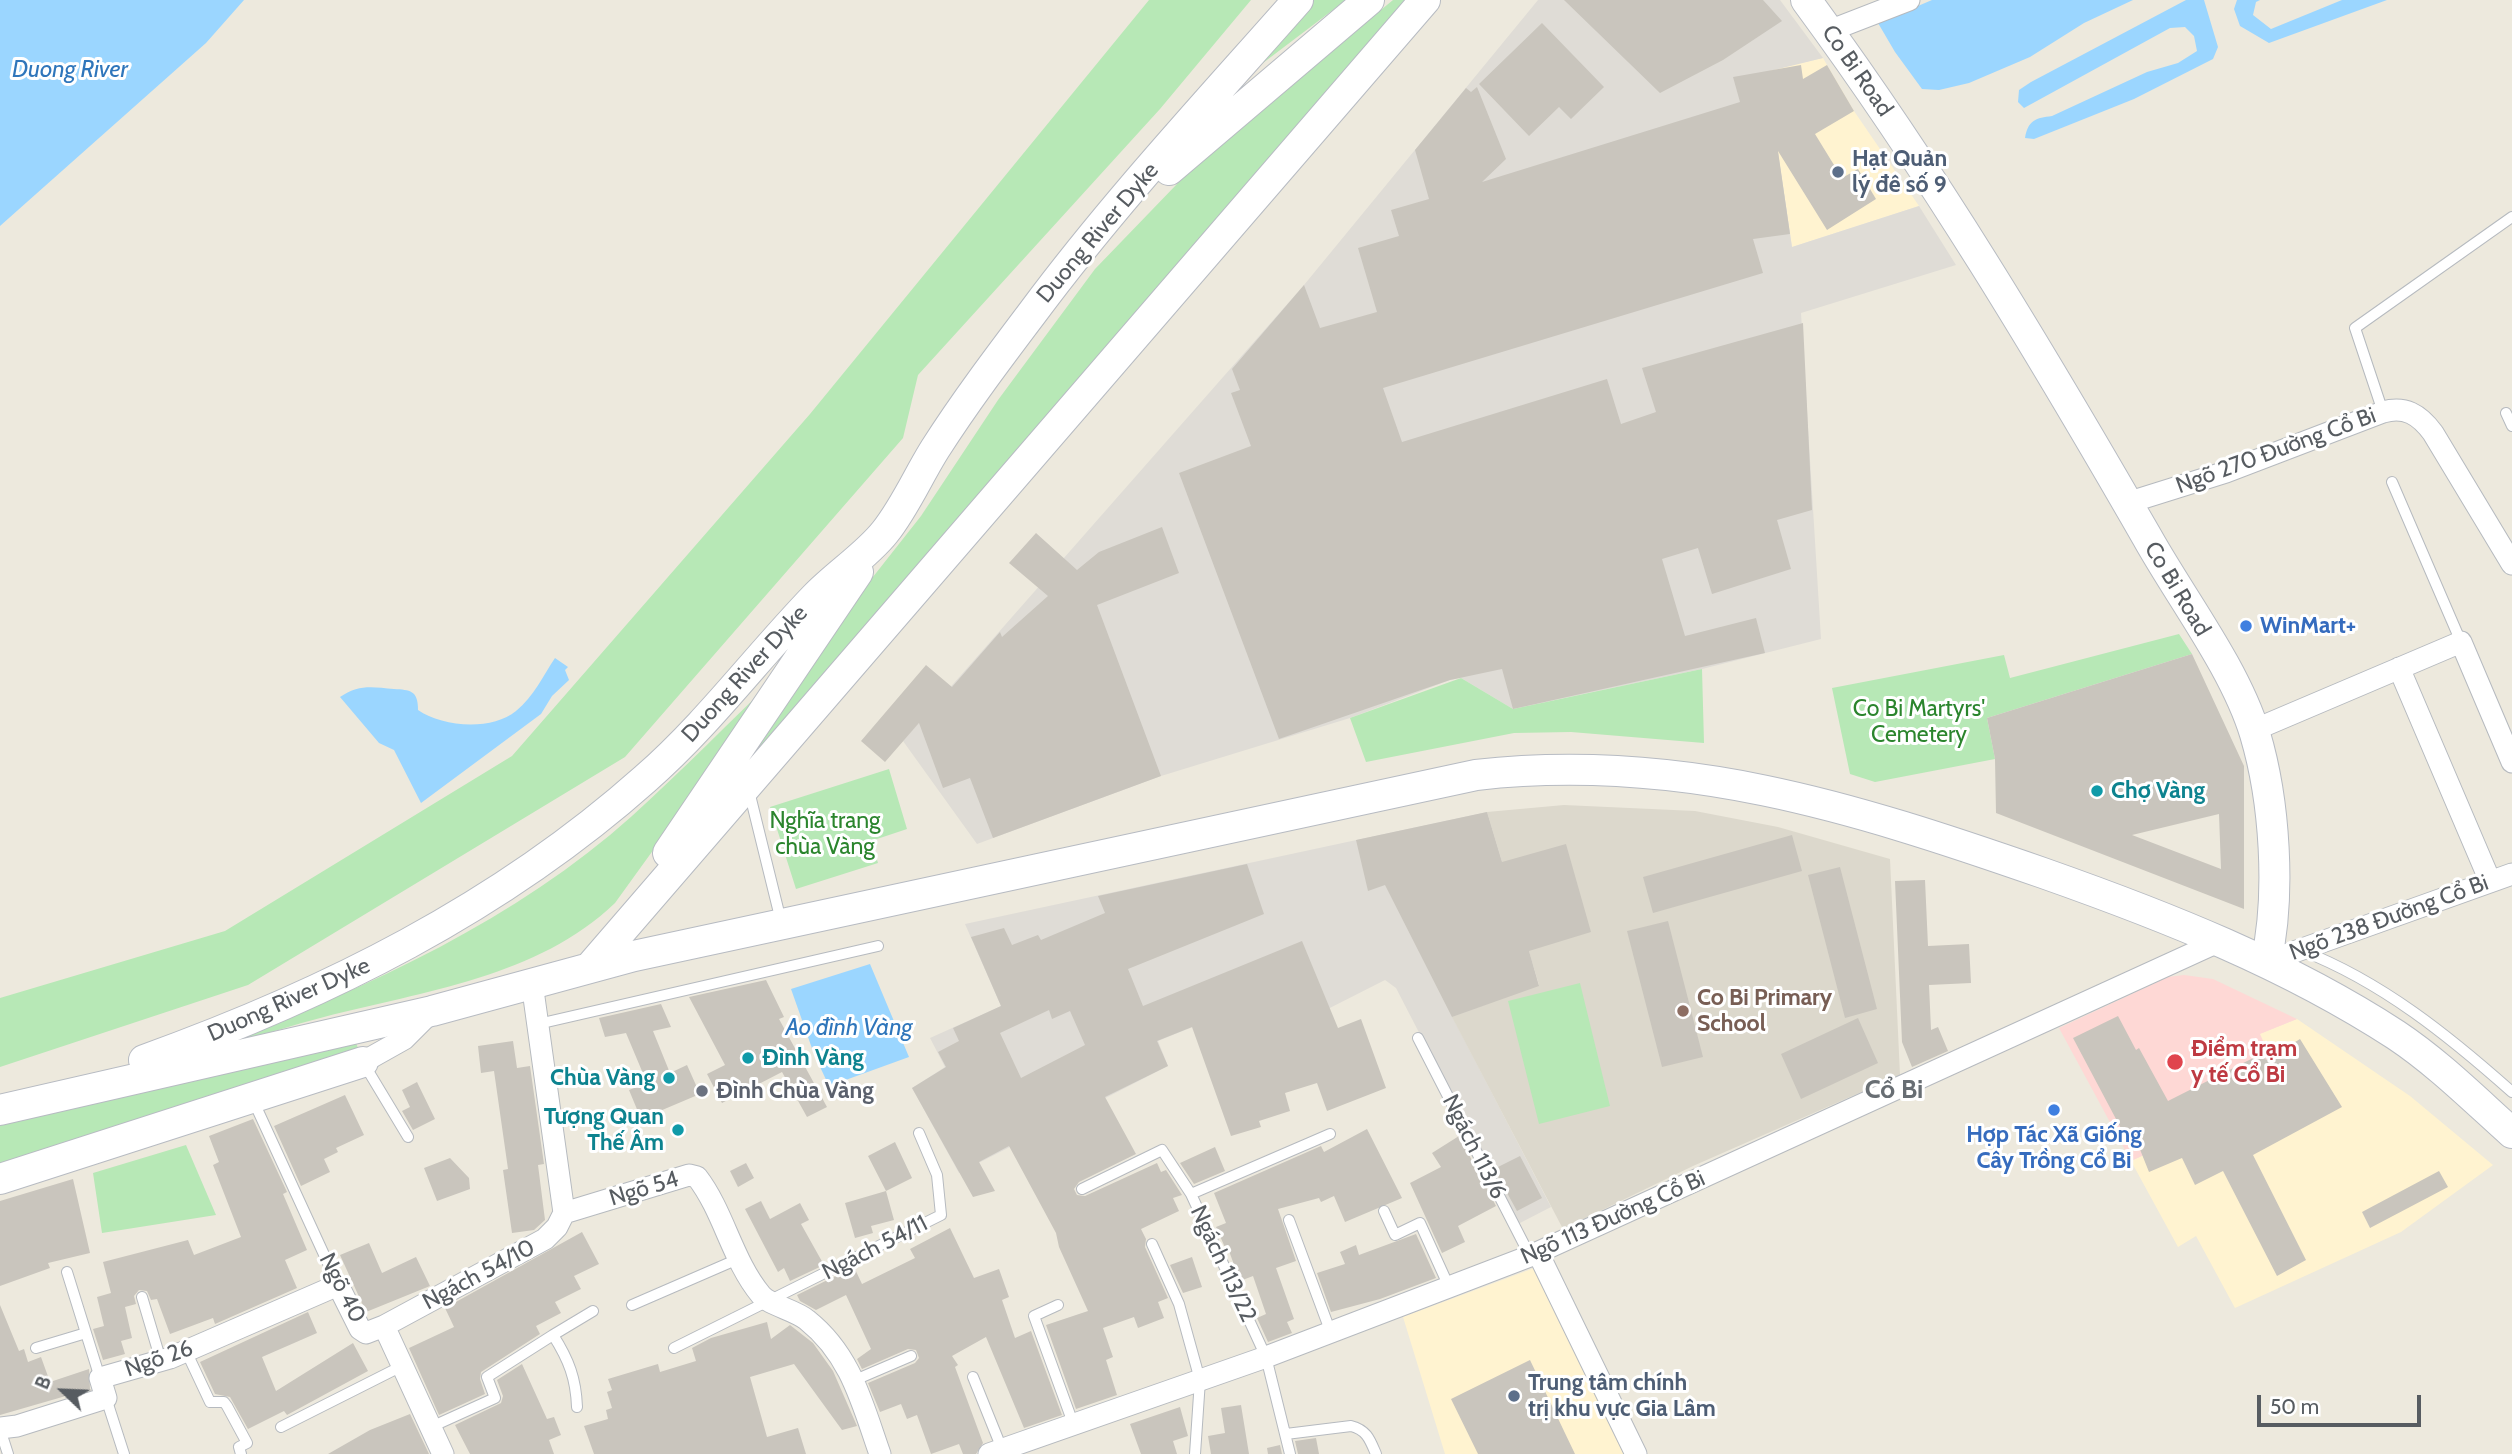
<!DOCTYPE html>
<meta charset="utf-8">
<style>
body{margin:0}
#map{position:relative;width:2512px;height:1454px;overflow:hidden;background:#ede9dd;font-family:Cabin,sans-serif}
canvas{display:block}
.north{position:absolute;left:28px;top:1356px;width:70px;height:70px;-webkit-text-stroke:5px #fff;paint-order:stroke;rotate:293deg;font-size:19px;font-weight:700;line-height:28px;text-align:center;color:#575c61}
.north::after{content:'';display:block;margin:auto;width:24px;height:32px;background:#575c61;clip-path:polygon(50% 0,100% 100%,50% 72%,0 100%)}
.scale{position:absolute;left:2257px;top:1395px;width:164px;height:32px;box-sizing:border-box;border:4px solid #575c61;border-top:0;padding-left:9px;font-size:21px;line-height:24px;white-space:nowrap;color:#575c61;-webkit-text-stroke:5px #fff;paint-order:stroke}
</style>
<div id="map">
<canvas width="2512" height="1454"></canvas>
<div class="north">B</div>
<div class="scale">50 m</div>
</div>
<script>
const ctx = document.querySelector('canvas').getContext('2d');
ctx.lineJoin = 'round';
function fill(path, color) { ctx.fillStyle = color; ctx.fill(path, 'evenodd'); }
function trace(path, color, width, dash) { ctx.strokeStyle = color; ctx.lineWidth = width; ctx.lineCap = dash ? 'butt' : 'round'; ctx.setLineDash(dash || []); ctx.stroke(path); }
function write(font, color, halo, rows, align = 'center') {
  ctx.font = font + ' Cabin,sans-serif'; ctx.lineWidth = 6; ctx.setLineDash([]); ctx.textBaseline = 'middle'; ctx.strokeStyle = halo; ctx.fillStyle = color; for (const [text, x, y, turn = 0] of rows) {
    ctx.save(); ctx.translate(x, y); ctx.rotate((+turn || 0) * Math.PI / 180); ctx.textAlign = isNaN(turn) ? turn : align; if (halo) ctx.strokeText(text, 0, 0); ctx.fillText(text, 0, 0); ctx.restore();
  }
}
const commercial = new Path2D(`
 M1823,58L1854,111L1919,206L1792,247L1766,71Z
 M2297,1019L2410,1096L2493,1165L2401,1232L2235,1308L2196,1236L2178,1247L2131,1161L2285,1089L2259,1034Z
 M1537,1267L1630,1454H1445L1403,1317Z`);
const industrial = new Path2D(`
 M1538,0H1780L1823,58L1766,72L1792,247L1919,206L1956,265L1801,313L1821,639L1702,669L1513,709L1461,678L1450,680L1350,718L1161,776L977,844L903,741L1304,285Z
 M1487,812L1539,986L1453,1018L1551,1207L1518,1224L1396,988L1385,980L1312,1017L1297,985L1158,1041L1168,1066L959,1173L912,1088L945,1067L930,1038L1001,1006L965,924Z`);
const education = new Path2D(`
 M1564,805L1695,811L1778,827L1890,859L1900,1075L1693,1166L1563,1229L1452,1017L1539,985L1487,812Z`);
const medical = new Path2D(`
 M2184,975L2213,979L2297,1019L2260,1034L2285,1090L2131,1161L2059,1028L2168,977Z`);
const green = new Path2D(`
 M1149,0H1251L1160,109L918,375L903,438L625,757L248,985L0,1067V998L225,931L512,756L810,414Z
 M1314,0H1346L1263,63L1261,62Z
 M1393,0H1412L719,802L854,601L921,516L998,400L1095,269L1204,156Z
 M2179,634L2192,654L1987,718L1995,759L1875,782L1850,774L1832,688L2004,655L2010,678Z
 M1702,669L1704,743L1571,732L1514,733L1366,762L1350,718L1461,678L1513,709Z
 M781,673L615,903C538,977 424,991 324,1017C293,1025 262,1035 231,1044L227,1041C370,987 517,919 632,816C683,770 731,720 781,673Z
 M889,769L907,829L871,841L878,863L796,889L770,807Z
 M1580,983L1610,1106L1539,1124L1508,1001Z
 M356,1043L358,1048L0,1166V1125Z
 M186,1145L216,1215L102,1233L93,1173Z`);
const water = new Path2D(`
 M0,0H244L206,43L0,226Z
 M1932,0H2133L2084,23L2030,57L1969,83L1939,90L1922,89L1895,52L1878,23Z
 M2186,0H2204L2218,47L2213,59L2134,99L2034,139L2025,138C2028,120 2036,118 2052,116L2147,72L2178,63L2197,51L2194,36L2185,27L2170,28L2024,108L2018,102L2019,90L2031,82Z
 M2237,0H2260L2256,2L2253,15L2271,29L2342,0H2387L2269,43L2240,26L2234,9Z
 M555,658L568,667L565,670L569,680L552,696L541,714L421,803L394,750L379,743L340,697C359,684 372,687 394,689C410,690 418,690 418,710C442,727 492,731 516,711C534,696 543,676 555,658Z
 M870,964L909,1057L829,1086L814,1054L791,989Z`);
const building = new Path2D(`
 M1564,0H1763L1782,21L1723,60L1660,93Z
 M1542,23L1604,87L1571,119L1559,107L1529,136L1479,84Z
 M1801,65L1803,79L1827,65L1854,111L1815,134L1842,178L1858,169L1876,199L1827,230L1778,151L1790,234L1753,239L1763,273L1383,388L1402,442L1607,379L1621,424L1656,412L1642,368L1803,323L1812,510L1777,520L1791,569L1712,594L1698,548L1662,559L1685,636L1756,618L1765,653L1513,709L1502,669L1450,680L1279,739L1179,473L1251,446L1231,393L1240,390L1232,369L1304,285L1320,328L1377,312L1358,248L1399,236L1391,210L1429,199L1415,150L1466,88L1471,92L1477,87L1506,159L1482,182L1740,102L1733,77Z
 M1162,527L1179,573L1097,605L1161,776L993,838L970,778L943,788L919,723L885,762L861,741L926,665L952,687L1000,632L1002,637L1048,596L1009,563L1036,533L1077,570L1099,552Z
 M2192,654L2244,766V909L1996,813L1995,759L1987,718ZM2219,814L2221,869L2132,835Z
 M1487,812L1502,862L1566,844L1591,932L1529,951L1539,986L1452,1017L1385,885L1368,891L1356,840Z
 M1792,835L1802,871L1653,913L1643,877Z
 M1247,864L1264,914L1128,969L1143,1006L1302,941L1338,1028L1361,1019L1386,1088L1327,1111L1317,1083L1285,1093L1290,1111L1259,1121L1261,1127L1231,1136L1192,1027L1157,1041L1168,1066L1105,1097L1136,1154L1079,1182L1074,1189L1077,1195L1085,1196L1157,1163L1161,1172L1166,1170L1182,1195L1173,1198L1179,1211L1141,1229L1146,1239L1145,1247L1168,1298L1158,1302L1164,1318L1138,1328L1134,1317L1103,1328L1113,1357L1106,1360L1117,1395L1076,1409L1046,1325L1088,1311L1059,1247L1056,1233L1009,1146L979,1162L995,1191L973,1197L912,1088L946,1067L938,1052L959,1041L953,1028L1001,1006L971,937L1004,928L1012,945L1038,935L1041,940L1105,913L1098,896ZM1049,1010L1052,1019L1070,1011L1085,1045L1021,1078L1000,1033Z
 M1840,867L1877,1009L1845,1018L1808,875Z
 M1925,880L1928,946L1969,944L1971,983L1929,985L1931,1030L1938,1027L1948,1051L1912,1067L1902,1042L1895,881Z
 M1668,921L1703,1057L1662,1067L1627,931Z
 M766,980L784,1017L779,1019L827,1107L807,1117L782,1072L722,1103L707,1074L725,1065L689,997Z
 M661,1004L671,1027L653,1031L670,1073L687,1065L700,1094L641,1119L629,1090L647,1083L626,1033L605,1037L599,1018Z
 M2118,1016L2136,1050L2139,1048L2168,1101L2263,1053L2266,1060L2300,1039L2342,1107L2253,1155L2306,1260L2277,1276L2223,1171L2195,1185L2182,1158L2149,1172L2139,1147L2133,1151L2073,1038Z
 M1858,1018L1878,1063L1801,1099L1781,1054Z
 M513,1041L517,1068L530,1066L544,1164L538,1165L545,1220L534,1230L512,1233L503,1170L508,1169L494,1071L481,1073L478,1046Z
 M417,1082L435,1119L413,1130L402,1111L410,1107L402,1090Z
 M345,1095L364,1135L336,1148L338,1152L324,1159L330,1172L301,1186L274,1126Z
 M253,1119L287,1192L283,1194L307,1250L285,1260L297,1288L215,1324L213,1318L170,1334L157,1299L151,1300L147,1291L139,1290L134,1296L136,1304L125,1307L132,1338L121,1341L125,1354L103,1360L93,1329L104,1326L97,1297L111,1293L103,1262L188,1240L194,1255L241,1237L213,1165L219,1162L209,1136Z
 M1367,1129L1402,1198L1345,1222L1334,1196L1321,1202L1319,1198L1278,1209L1296,1261L1276,1268L1294,1319L1287,1322L1292,1333L1268,1342L1257,1318L1266,1314L1253,1276L1240,1281L1229,1251L1227,1252L1216,1227L1226,1223L1214,1193L1321,1146L1324,1152Z
 M1459,1136L1496,1206L1458,1226L1465,1242L1442,1253L1410,1183L1441,1167L1432,1153Z
 M895,1142L912,1178L886,1191L868,1156Z
 M1215,1147L1225,1171L1194,1184L1180,1163Z
 M1520,1156L1542,1198L1517,1211L1494,1169Z
 M450,1158L469,1178L470,1189L437,1201L424,1168Z
 M746,1163L754,1178L738,1187L730,1171Z
 M2439,1171L2448,1187L2370,1228L2362,1212Z
 M73,1179L90,1253L48,1263L50,1268L0,1286V1201Z
 M886,1191L894,1220L871,1226L873,1233L855,1238L845,1203Z
 M761,1201L770,1219L800,1203L809,1220L801,1224L824,1265L790,1281L784,1268L778,1272L745,1209Z
 M950,1228L974,1278L999,1269L1009,1297L1002,1300L1015,1338L1031,1331L1062,1415L1024,1428L986,1337L952,1356L958,1365L955,1367L983,1443L976,1454H963L959,1444L931,1454L917,1415L907,1419L901,1404L880,1412L868,1383L915,1363L919,1358L916,1350L908,1349L862,1369L857,1359L871,1349L846,1295L816,1310L800,1301L797,1295L854,1267L862,1284L915,1258L910,1249Z
 M582,1232L599,1264L574,1276L581,1289L555,1302L561,1313L536,1326L540,1334L481,1372L480,1379L485,1394L439,1415L409,1348L454,1327L445,1308Z
 M1416,1234L1436,1278L1380,1299L1331,1312L1317,1273L1345,1264L1340,1252L1356,1245L1359,1255Z
 M369,1243L382,1273L416,1257L430,1286L366,1312L340,1255Z
 M1192,1257L1202,1287L1183,1293L1170,1265Z
 M0,1305L19,1351L24,1349L28,1362L41,1357L50,1382L89,1369L90,1389L0,1415Z
 M308,1312L317,1333L262,1357L276,1391L353,1343L368,1371L287,1415L284,1411L248,1429L230,1397L215,1394L200,1362Z
 M767,1322L771,1339L790,1325L813,1343L833,1371L857,1426L842,1430L794,1364L750,1377L767,1437L798,1428L806,1454H594L584,1426L608,1419L606,1410L612,1408L607,1392L612,1390L608,1379L658,1364L660,1372L696,1361L692,1348L711,1338Z
 M1530,1360L1575,1454H1478L1451,1399Z
 M522,1364L547,1419L554,1417L561,1435L549,1440L554,1454H470L455,1425L501,1403L503,1396L497,1380Z
 M1241,1405L1249,1454H1211L1208,1436L1225,1433L1221,1408Z
 M1180,1407L1188,1436L1173,1441L1177,1454H1141L1130,1424Z
 M410,1414L429,1454H328L370,1430Z
 M1316,1438L1319,1454H1298L1295,1441Z
 M1280,1445L1282,1454H1268L1267,1448Z`);
const lane = new Path2D(`
 M2383,412L2355,328L2512,217
 M2506,413L2512,426
 M2392,482L2461,642
 M749,791L781,921
 M2303,951C2382,982 2449,1036 2512,1092
 M538,1024L878,946
 M1418,1038L1530,1256
 M364,1064L408,1137
 M253,1100L338,1285
 M1082,1189L1162,1150L1191,1194
 M1384,1211L1395,1235L1420,1223L1450,1289
 M1289,1220L1331,1333
 M1152,1244L1179,1304L1200,1380L1195,1454
 M67,1272L100,1378
 M142,1297L161,1361
 M632,1305L738,1259
 M1058,1305L1034,1316L1073,1423
 M553,1335L593,1311
 M36,1348L86,1333
 M674,1348L941,1215L937,1175L919,1133
 M186,1351L210,1402H224L227,1406L247,1443L239,1447L241,1454
 M973,1377L1002,1449
 M855,1380L911,1356
 M106,1398L124,1454
 M281,1427L402,1366
 M431,1427L495,1398L487,1377L553,1335C569,1360 576,1379 577,1407
 M0,1429L8,1454
 M1286,1434L1351,1426C1367,1430 1370,1440 1376,1454
 M1290,1454L1266,1357L1191,1194L1330,1134`);
const street = new Path2D(`
 M1829,31L1909,0
 M2127,503L2226,472L2383,412C2405,406 2419,414 2433,433L2512,564
 M2399,668L2490,881
 M2254,730L2461,642L2512,762
 M2266,962L2512,874
 M532,983L564,1213L689,1175L697,1177C724,1212 732,1260 761,1295C769,1305 795,1310 807,1320C851,1355 862,1403 880,1454
 M363,1062L404,1039L432,1011
 M1538,1253L1636,1454
 M384,1326L545,1239L557,1227L564,1213
 M0,1428L17,1426L106,1398L100,1378L170,1358L338,1285L360,1329L366,1333L384,1326L443,1454
 M989,1454L1266,1357L1530,1256L2220,941`);
const secondary = new Path2D(`
 M1806,0C1932,171 2041,353 2147,537C2181,598 2235,668 2255,734C2275,801 2281,895 2266,962
 M1169,170L1369,0
 M668,853L858,572
 M591,966L1425,0
 M144,1060C325,995 500,908 645,779C708,724 757,657 815,597C836,575 867,555 885,532C905,507 918,476 935,449C965,402 999,357 1033,312C1114,203 1208,102 1298,0
 M0,1110L432,1011L634,956L1476,775C1680,752 1853,807 2043,873C2165,916 2287,964 2396,1035C2438,1063 2474,1099 2512,1133
 M0,1179L363,1062`);
const markers = [
 [1838,172,7,"#5c6f8a"],
 [2246,626,7,"#3f7fe0"],
 [2097,791,7,"#0f9aa8"],
 [1683,1011,7,"#8d6e63"],
 [748,1058,7,"#0f9aa8"],
 [2175,1062,9,"#e0444e"],
 [669,1078,7,"#0f9aa8"],
 [702,1091,7,"#6b7280"],
 [2054,1110,7,"#3f7fe0"],
 [678,1130,7,"#0f9aa8"],
 [1514,1396,7,"#5c6f8a"]
];
const streetNames = [
 ["Co Bi Road",1857,71,55],
 ["Duong River Dyke",1098,233,-50],
 ["Ngõ 270 Đường Cổ Bi",2276,451,-20],
 ["Co Bi Road",2177,589,59],
 ["Duong River Dyke",745,674,-48],
 ["Ngõ 238 Đường Cổ Bi",2389,918,-20],
 ["Duong River Dyke",289,1000,-24],
 ["Ngách 113/6",1474,1147,63],
 ["Ngõ 54",644,1189,-17],
 ["Ngõ 113 Đường Cổ Bi",1613,1218,-24],
 ["Ngách 54/11",875,1248,-27],
 ["Ngách 113/22",1223,1264,65],
 ["Ngách 54/10",479,1275,-28],
 ["Ngõ 40",342,1288,63],
 ["Ngõ 26",159,1359,-19]
];
const serviceNames = [
 ["Hạt Quản",1852,159],
 ["lý đê số 9",1852,185],
 ["Trung tâm chính",1528,1383],
 ["trị khu vực Gia Lâm",1528,1409]
];
const shopNames = [
 ["WinMart+",2260,626],
 ["Hợp Tác Xã Giống",2054,1135,"center"],
 ["Cây Trồng Cổ Bi",2054,1161,"center"]
];
const parkNames = [
 ["Co Bi Martyrs'",1919,709],
 ["Cemetery",1919,735],
 ["Nghĩa trang",825,821],
 ["chùa Vàng",825,847]
];
const cultureNames = [
 ["Chợ Vàng",2111,791],
 ["Đình Vàng",762,1058],
 ["Chùa Vàng",655,1078,"right"],
 ["Tượng Quan",664,1117,"right"],
 ["Thế Âm",664,1143,"right"]
];
const educationNames = [
 ["Co Bi Primary",1697,998],
 ["School",1697,1024]
];
const healthNames = [
 ["Điểm trạm",2191,1049],
 ["y tế Cổ Bi",2191,1075]
];
const worshipNames = [
 ["Đình Chùa Vàng",716,1091]
];
const waterNames = [
 ["Duong River",70,70],
 ["Ao đình Vàng",849,1028]
];
const quarterNames = [
 ["Cổ Bi",1894,1090]
];
fill(commercial, '#fff3d0');
fill(industrial, '#dfdcd6');
fill(education, '#dcd8cc');
fill(medical, '#fed8d5');
fill(green, '#b7e8b6');
fill(water, '#9bd6ff');
fill(building, '#c9c5bd');
trace(lane, '#b6babf', 12);
trace(street, '#b6babf', 23);
trace(secondary, '#b7bbc2', 32);
trace(lane, '#fff', 10);
trace(street, '#fff', 21);
trace(secondary, '#fff', 30);
for (const [x, y, r, color] of markers) { const dot = new Path2D(); dot.arc(x, y, r, 0, 2 * Math.PI); ctx.fillStyle = color; ctx.fill(dot); trace(dot, '#fff', 2.5); }
write('23px', '#575c61', '#fff', streetNames);
write('bold 23px', '#4e5e75', '#fff', serviceNames, 'left');
write('bold 23px', '#366cbe', '#fff', shopNames, 'left');
write('23px', '#2b852d', '#fff', parkNames);
write('bold 23px', '#0d838f', '#fff', cultureNames, 'left');
write('bold 23px', '#785e54', '#fff', educationNames, 'left');
write('bold 23px', '#be3a42', '#fff', healthNames, 'left');
write('bold 23px', '#5b616d', '#fff', worshipNames, 'left');
write('italic 24px', '#2f76bb', '#fff', waterNames);
write('bold 26px', '#686e73', '#fff', quarterNames);
</script>
